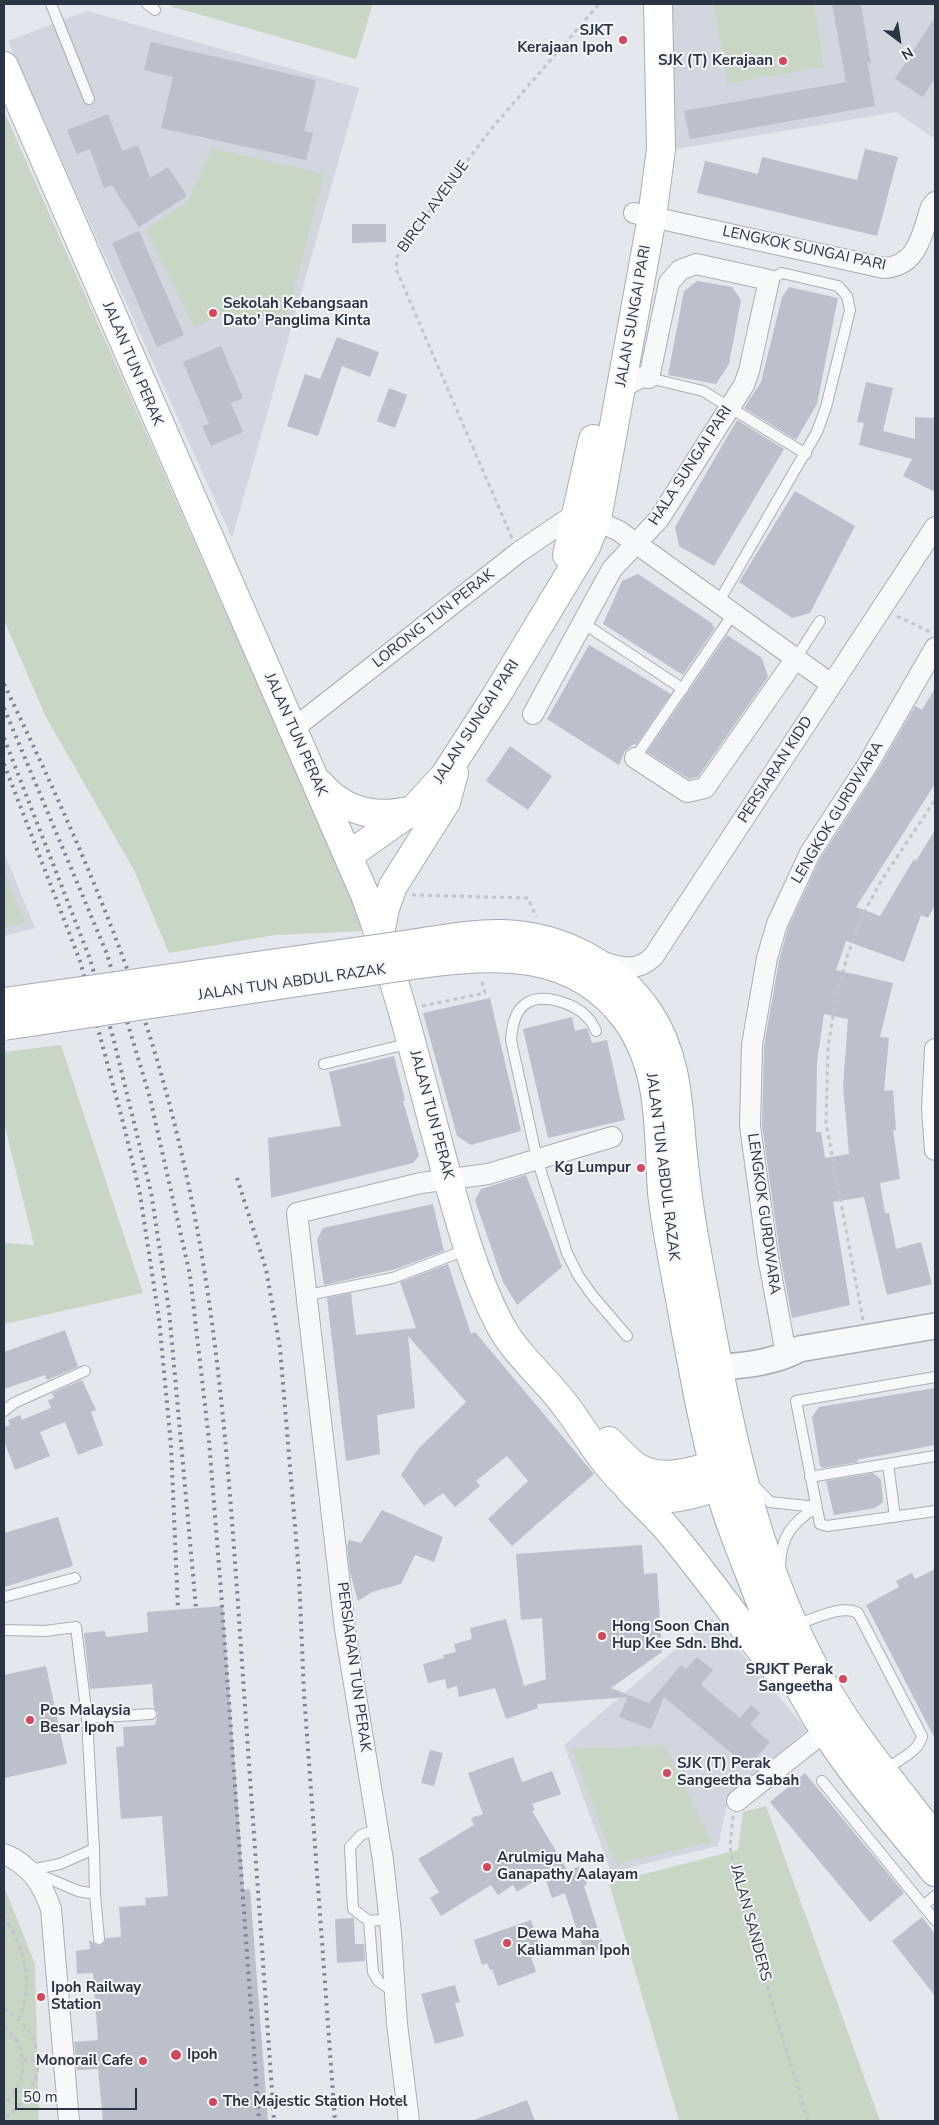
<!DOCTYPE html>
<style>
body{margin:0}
#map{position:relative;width:939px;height:2125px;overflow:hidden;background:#e4e7ec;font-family:"Nunito Sans",sans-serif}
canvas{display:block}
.frame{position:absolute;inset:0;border:5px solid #2b3445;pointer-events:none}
.north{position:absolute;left:874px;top:15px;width:50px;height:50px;-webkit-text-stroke:4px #f4f6f9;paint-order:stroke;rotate:149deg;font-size:14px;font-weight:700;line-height:20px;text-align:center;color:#2b3445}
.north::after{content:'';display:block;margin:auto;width:18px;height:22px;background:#2b3445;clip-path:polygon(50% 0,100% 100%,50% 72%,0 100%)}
.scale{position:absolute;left:15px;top:2088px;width:122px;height:22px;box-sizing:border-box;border:2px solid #2b3445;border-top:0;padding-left:6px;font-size:15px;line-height:18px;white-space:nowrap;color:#2b3445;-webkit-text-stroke:4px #f4f6f9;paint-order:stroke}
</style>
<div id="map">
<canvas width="939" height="2125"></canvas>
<div class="frame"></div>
<div class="north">N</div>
<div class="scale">50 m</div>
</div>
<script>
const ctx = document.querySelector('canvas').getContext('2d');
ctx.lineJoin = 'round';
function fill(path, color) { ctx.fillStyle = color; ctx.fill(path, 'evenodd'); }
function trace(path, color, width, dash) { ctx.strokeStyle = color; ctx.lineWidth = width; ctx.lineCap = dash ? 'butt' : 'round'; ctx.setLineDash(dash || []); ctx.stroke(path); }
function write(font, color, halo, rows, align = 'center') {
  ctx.font = font + ' "Nunito Sans",sans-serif'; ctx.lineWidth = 4; ctx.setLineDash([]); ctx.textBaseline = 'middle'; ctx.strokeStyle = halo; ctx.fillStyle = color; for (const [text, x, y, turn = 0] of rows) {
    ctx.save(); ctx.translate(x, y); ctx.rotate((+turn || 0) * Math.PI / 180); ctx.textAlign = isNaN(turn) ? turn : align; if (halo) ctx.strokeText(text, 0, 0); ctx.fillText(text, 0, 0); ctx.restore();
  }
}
const built = new Path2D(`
 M669,4H935V139L896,112L676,149Z
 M87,11L359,88L232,538L8,41Z
 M4,852L35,928L4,936Z
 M712,1618L807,1730L728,1801L718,1846L611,1872L564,1745Z`);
const green = new Path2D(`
 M170,4H373L356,59L173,7Z
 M714,4H814L824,67L727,83Z
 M4,111L366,931L276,935L169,953L134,870L46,717L4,620Z
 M212,148L324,174L287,317L220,316L194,327L146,230L188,201Z
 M4,872L25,923L4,928Z
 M61,1045L143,1293L4,1324V1243L34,1245L4,1122V1052Z
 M665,1745L711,1842L615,1864L572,1749Z
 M766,1806L880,2121H679L609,1883L738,1850L743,1812Z
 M4,1886L35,1964L39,2121H4Z`);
const building = new Path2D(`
 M832,4H861L871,64L867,61L875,106L690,139L684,111L846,82Z
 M935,17V78L923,97L895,79Z
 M151,42L316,80L304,131L313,133L306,160L161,128L173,77L144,70Z
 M108,114L122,151L138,145L150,178L168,167L187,196L139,227L112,185L104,188L90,149L77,154L67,130Z
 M865,149L898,157L877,236L697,193L705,161L758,174L762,157L857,180Z
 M352,224H386V242L352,243Z
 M139,231L184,335L157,347L112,243Z
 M697,281L732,287L741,300L729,364L716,384L668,375L684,291Z
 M789,287L838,298L817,404L796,440L744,408L761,382L782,297Z
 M337,337L379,352L370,377L342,366L318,436L287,426L305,374L320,379Z
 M221,346L243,398L231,403L243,432L211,446L202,426L209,424L183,362Z
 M866,382L893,388L883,431L915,439V417L935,418V492L903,476L912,459L859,445L864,423L857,422Z
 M389,388L407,395L395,428L377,421Z
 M737,420L784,449L714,566L679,546L675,527Z
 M795,491L855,526L810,613L792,618L739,582Z
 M638,574L713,624L712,625L715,628L680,679L683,675L603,624L622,581Z
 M727,635L762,658L768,677L698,777L689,779L647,752Z
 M589,645L671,694L636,745L634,744L625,751L619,765L547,719Z
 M935,688V784L856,907L880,916L914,859L916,861L935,830V905L928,918L921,915L904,962L846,941L836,970L893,983L880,1037L889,1038L884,1091L893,1090L896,1130H893L900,1179L880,1183L885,1213H889L896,1249L921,1242L932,1284L887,1295L864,1197L833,1202L850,1305L792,1318L780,1255L762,1125L764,1046L779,961L788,928L820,859L878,770L915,706L922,710ZM824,1014L848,1019L843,1086L849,1154L825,1158L821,1132H816L817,1062Z
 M510,746L552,776L528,810L486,781Z
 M490,998L521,1131L471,1145L457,1136L423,1013Z
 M572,1017L575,1031L587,1028L592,1043L607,1040L625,1120L548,1138L523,1029Z
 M394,1056L405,1100L403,1101L419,1156L413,1163L271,1198L268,1138L341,1126L329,1072Z
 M526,1175L562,1267L517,1305L503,1282L475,1200L481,1189Z
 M433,1204L444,1251L396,1269L324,1285L317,1240L323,1228Z
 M448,1264L471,1334L475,1332L594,1474L512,1546L488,1519L528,1481L507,1456L476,1481L480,1486L455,1507L443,1493L424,1506L401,1475L418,1449L466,1402L408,1336L415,1408L377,1415L380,1454L346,1461L327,1298L351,1293L356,1335L416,1328L400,1282Z
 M65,1330L78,1367L47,1380L45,1375L4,1389V1352Z
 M82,1380L96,1410L91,1412L103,1445L78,1455L65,1422L40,1432L50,1456L15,1470L4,1441V1427L10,1425L8,1420L20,1415L22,1420L51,1408L48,1400L54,1398L52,1393Z
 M935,1388V1445L856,1460L859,1462L822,1468L820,1466L812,1417L819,1407Z
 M873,1473L881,1480L883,1502L875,1508L834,1515L826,1481Z
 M382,1510L443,1537L434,1562L415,1555L401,1584L372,1592L358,1601L350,1572L347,1546L349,1540L361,1543Z
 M58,1517L73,1566L4,1587V1533Z
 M642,1545L644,1574L657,1573L662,1652L611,1688L649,1703L681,1665L686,1669L697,1657L713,1670L701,1685L740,1718L751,1705L760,1713L750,1725L770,1742L748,1767L664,1697L651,1729L619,1717L628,1697L537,1704L538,1708L506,1719L495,1688L459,1697L457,1686L447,1689L445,1679L428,1683L423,1664L444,1658L443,1655L456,1652L454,1644L472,1639L470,1628L506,1619L524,1686L546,1679L542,1618L521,1620L516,1554Z
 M935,1569V1739L866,1605L899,1587L896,1581L912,1573L915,1579Z
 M223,1606L244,1890L250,1889L268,2121H103L98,2069L77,2070L74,2042L98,2040L93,1973L77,1974L76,1951L90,1949L89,1940L99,1946L103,1944L106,1938L121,1937L119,1907L146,1905L145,1898L168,1896L162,1816L121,1819L116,1747L124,1746L123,1727L155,1725L158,1713L154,1708L152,1684L90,1689L84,1633L105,1631L106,1637L148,1632L147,1612Z
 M46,1666L67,1764L4,1778V1675Z
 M430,1750L443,1753L434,1786L421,1783Z
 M513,1757L522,1782L552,1771L561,1794L532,1804L535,1810L532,1811L568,1871L580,1866L587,1884L584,1886L604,1948L585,1955L565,1893L552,1898L544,1875L517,1892L513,1885L498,1895L491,1885L441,1916L430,1898L439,1892L418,1859L474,1825L471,1818L483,1814L468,1773Z
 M805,1773L904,1893L870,1922L770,1802Z
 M922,1917L935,1934V1996L892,1941Z
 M354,1918L355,1944H364L365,1961L337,1963L335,1919Z
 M531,1920L540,1947L529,1951L536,1972L498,1986L492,1969L490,1970L487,1963L482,1965L474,1940Z
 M455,1985L460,2002L455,2003L464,2036L435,2044L421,1994Z
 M527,2100L535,2121H474V2120Z`);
const path = new Path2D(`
 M512,538L396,269L397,257L405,243L492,128L599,4
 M897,616L930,632
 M412,895L528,898L536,917
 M422,1006L485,993L481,978
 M863,1320L826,1123L828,1047L836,997L847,957L863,914L881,881L935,800
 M733,1816L730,1847L738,1891L808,2121
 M4,1917C25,1948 34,1983 19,2018
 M4,1933L8,1923
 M4,2009C52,2037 47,2088 4,2118
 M4,2027C29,2045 29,2084 4,2103
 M23,2061L47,2060`);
const service = new Path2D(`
 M51,4L89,99
 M147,4L155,10
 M649,378L703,391L806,454
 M718,603L817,432L826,407L850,310L847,296L838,286L782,273L769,280
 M583,623L683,689
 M796,658L820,621
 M635,758L733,614
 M596,1031C594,1027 592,1022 588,1018C576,1004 541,991 524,1005C514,1013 512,1028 511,1040L537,1159L567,1253L578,1275L592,1295L627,1336
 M324,1064L411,1043
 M308,1295L393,1278L468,1249
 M935,1377L796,1401L820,1524L827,1526L935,1511
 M4,1411L14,1403L85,1371
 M888,1464L895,1517
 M810,1477L935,1456
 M754,1485L770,1502L816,1507
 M780,1567C781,1536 791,1524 816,1507
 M4,1597L75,1578
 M795,1625C812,1620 841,1604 858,1613L922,1736C919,1752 897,1761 884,1770
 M4,1630L45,1631L76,1627L87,1718L94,1849L60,1864L30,1870
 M87,1718L151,1714
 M822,1781L935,1920
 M379,1828L361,1835L350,1847L353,1909L369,1921L390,1919
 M94,1849L95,1894
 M38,1874L78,1891L95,1894L99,1939
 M923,1906L935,1896
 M369,1921L373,1972L379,1982L395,1992`);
const minor = new Path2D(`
 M634,213L884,268C918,266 922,234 931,207L935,202
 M533,714L612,569L659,519L744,385L749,371L769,280L696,264L680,270L669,283L649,378L642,377L621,388
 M293,729L519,552L578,512L619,531L831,684
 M635,758L687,792L705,788L796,658
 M603,962C622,968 637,972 653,957L935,527
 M935,1049L932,1108L935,1150
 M784,1343L768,1257L750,1126L752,1045L767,958L777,924L810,853L868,764L935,648
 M737,1801L825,1731
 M4,1854C30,1865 42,1883 51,1909L69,2121
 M409,2121L397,2024L391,1933L383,1860L345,1629L297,1213L421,1183L488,1174L612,1137`);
const tertiary = new Path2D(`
 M698,1366C727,1369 773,1364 799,1349L935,1326`);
const secondary = new Path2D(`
 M4,66L365,895C396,978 417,1064 440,1150C456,1208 471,1269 499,1323C515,1354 544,1377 565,1405C585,1430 613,1484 643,1495C671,1506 713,1487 742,1480
 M567,555L593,439
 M320,784C344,812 377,819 412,810
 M349,855L413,810L445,775L496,696L586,547L597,519L652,217L661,149L658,4
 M380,934L385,908L393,886L446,802L454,773
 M609,1441C617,1449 625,1458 634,1465C664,1487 705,1466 736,1459`);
const primary = new Path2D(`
 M417,943C445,939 474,933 503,934C561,936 616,964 649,1013C676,1054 678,1099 682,1146C685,1176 689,1207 694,1237C722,1384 743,1535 815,1669C847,1730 893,1783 935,1838
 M420,964C497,954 574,949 626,1019C663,1070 658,1133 662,1192C665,1221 671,1249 676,1278C689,1346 700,1415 718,1482C725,1512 737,1541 748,1569C769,1626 792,1680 825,1731C857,1781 898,1826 935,1872
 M629,1489C642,1503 657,1516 669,1531C709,1578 743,1629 782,1677`);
const rail = new Path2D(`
 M4,684C72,826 137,971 175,1126C217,1294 228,1460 240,1633C251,1796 263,1958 274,2121
 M4,708L107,954L150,1098L190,1275L209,1440L222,1604L259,2121
 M4,738L90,959L113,1037L151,1192L169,1310L196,1608
 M4,764L80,961L125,1130L140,1194L159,1319L171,1445L178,1610
 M237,1178L266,1269L280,1348L299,1574L304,1694L335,2121`);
const primaryBridge = new Path2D(`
 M4,1002L417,943
 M4,1026L420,964`);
const markers = [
 [623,40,5,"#d1495b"],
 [783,61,5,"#d1495b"],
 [213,313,5,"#d1495b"],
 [641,1168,5,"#d1495b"],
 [602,1636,5,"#d1495b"],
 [843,1679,5,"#d1495b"],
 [30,1720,5,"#d1495b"],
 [667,1773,5,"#d1495b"],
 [487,1867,5,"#d1495b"],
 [507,1943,5,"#d1495b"],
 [41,1997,5,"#d1495b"],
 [176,2055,6,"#d1495b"],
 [143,2061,5,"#d1495b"],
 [213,2102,5,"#d1495b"]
];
const poiNames = [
 ["SJKT",613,31,"right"],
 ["Kerajaan Ipoh",613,48,"right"],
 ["SJK (T) Kerajaan",773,61,"right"],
 ["Sekolah Kebangsaan",223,304],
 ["Dato' Panglima Kinta",223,321],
 ["Kg Lumpur",631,1168,"right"],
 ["Hong Soon Chan",612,1627],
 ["Hup Kee Sdn. Bhd.",612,1644],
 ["SRJKT Perak",833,1670,"right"],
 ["Sangeetha",833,1687,"right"],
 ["Pos Malaysia",40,1711],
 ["Besar Ipoh",40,1728],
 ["SJK (T) Perak",677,1764],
 ["Sangeetha Sabah",677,1781],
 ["Arulmigu Maha",497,1858],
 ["Ganapathy Aalayam",497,1875],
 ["Dewa Maha",517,1934],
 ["Kaliamman Ipoh",517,1951],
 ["Ipoh Railway",51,1988],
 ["Station",51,2005],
 ["Ipoh",187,2055],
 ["Monorail Cafe",133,2061,"right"],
 ["The Majestic Station Hotel",223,2102]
];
const streetNames = [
 ["BIRCH AVENUE",434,207,-54],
 ["LENGKOK SUNGAI PARI",804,249,12],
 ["JALAN SUNGAI PARI",634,316,-80],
 ["JALAN TUN PERAK",132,364,67],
 ["HALA SUNGAI PARI",691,466,-57],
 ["LORONG TUN PERAK",434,619,-38],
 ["JALAN SUNGAI PARI",477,722,-57],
 ["JALAN TUN PERAK",295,735,66],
 ["PERSIARAN KIDD",776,770,-57],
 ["LENGKOK GURDWARA",838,813,-59],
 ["JALAN TUN ABDUL RAZAK",292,983,-8],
 ["JALAN TUN PERAK",431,1115,75],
 ["JALAN TUN ABDUL RAZAK",662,1167,83],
 ["LENGKOK GURDWARA",763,1214,82],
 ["PERSIARAN TUN PERAK",353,1667,82],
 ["JALAN SANDERS",750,1923,75]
];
fill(built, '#d2d6de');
fill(green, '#c9d6c5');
fill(building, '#bbc0ca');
trace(service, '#a9aeb7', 12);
trace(minor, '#a9aeb7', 22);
trace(tertiary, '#a9aeb7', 28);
trace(secondary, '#a9aeb7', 30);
trace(primary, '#a3abb8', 30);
trace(path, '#c2c5cb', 3, [4, 4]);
trace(service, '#f7f8fa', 10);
trace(minor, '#f7f8fa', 20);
trace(tertiary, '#f7f8fa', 25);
trace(secondary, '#fff', 28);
trace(primary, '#fff', 28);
trace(rail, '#7d8696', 4, [2.5, 5]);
trace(primaryBridge, '#a3abb8', 30, []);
trace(primaryBridge, '#fff', 28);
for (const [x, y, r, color] of markers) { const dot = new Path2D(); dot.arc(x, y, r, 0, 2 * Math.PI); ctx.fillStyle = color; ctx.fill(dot); trace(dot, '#f4f6f9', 2); }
write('bold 15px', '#2b3445', '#f4f6f9', poiNames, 'left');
write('15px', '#2b3445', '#f4f6f9', streetNames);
</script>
